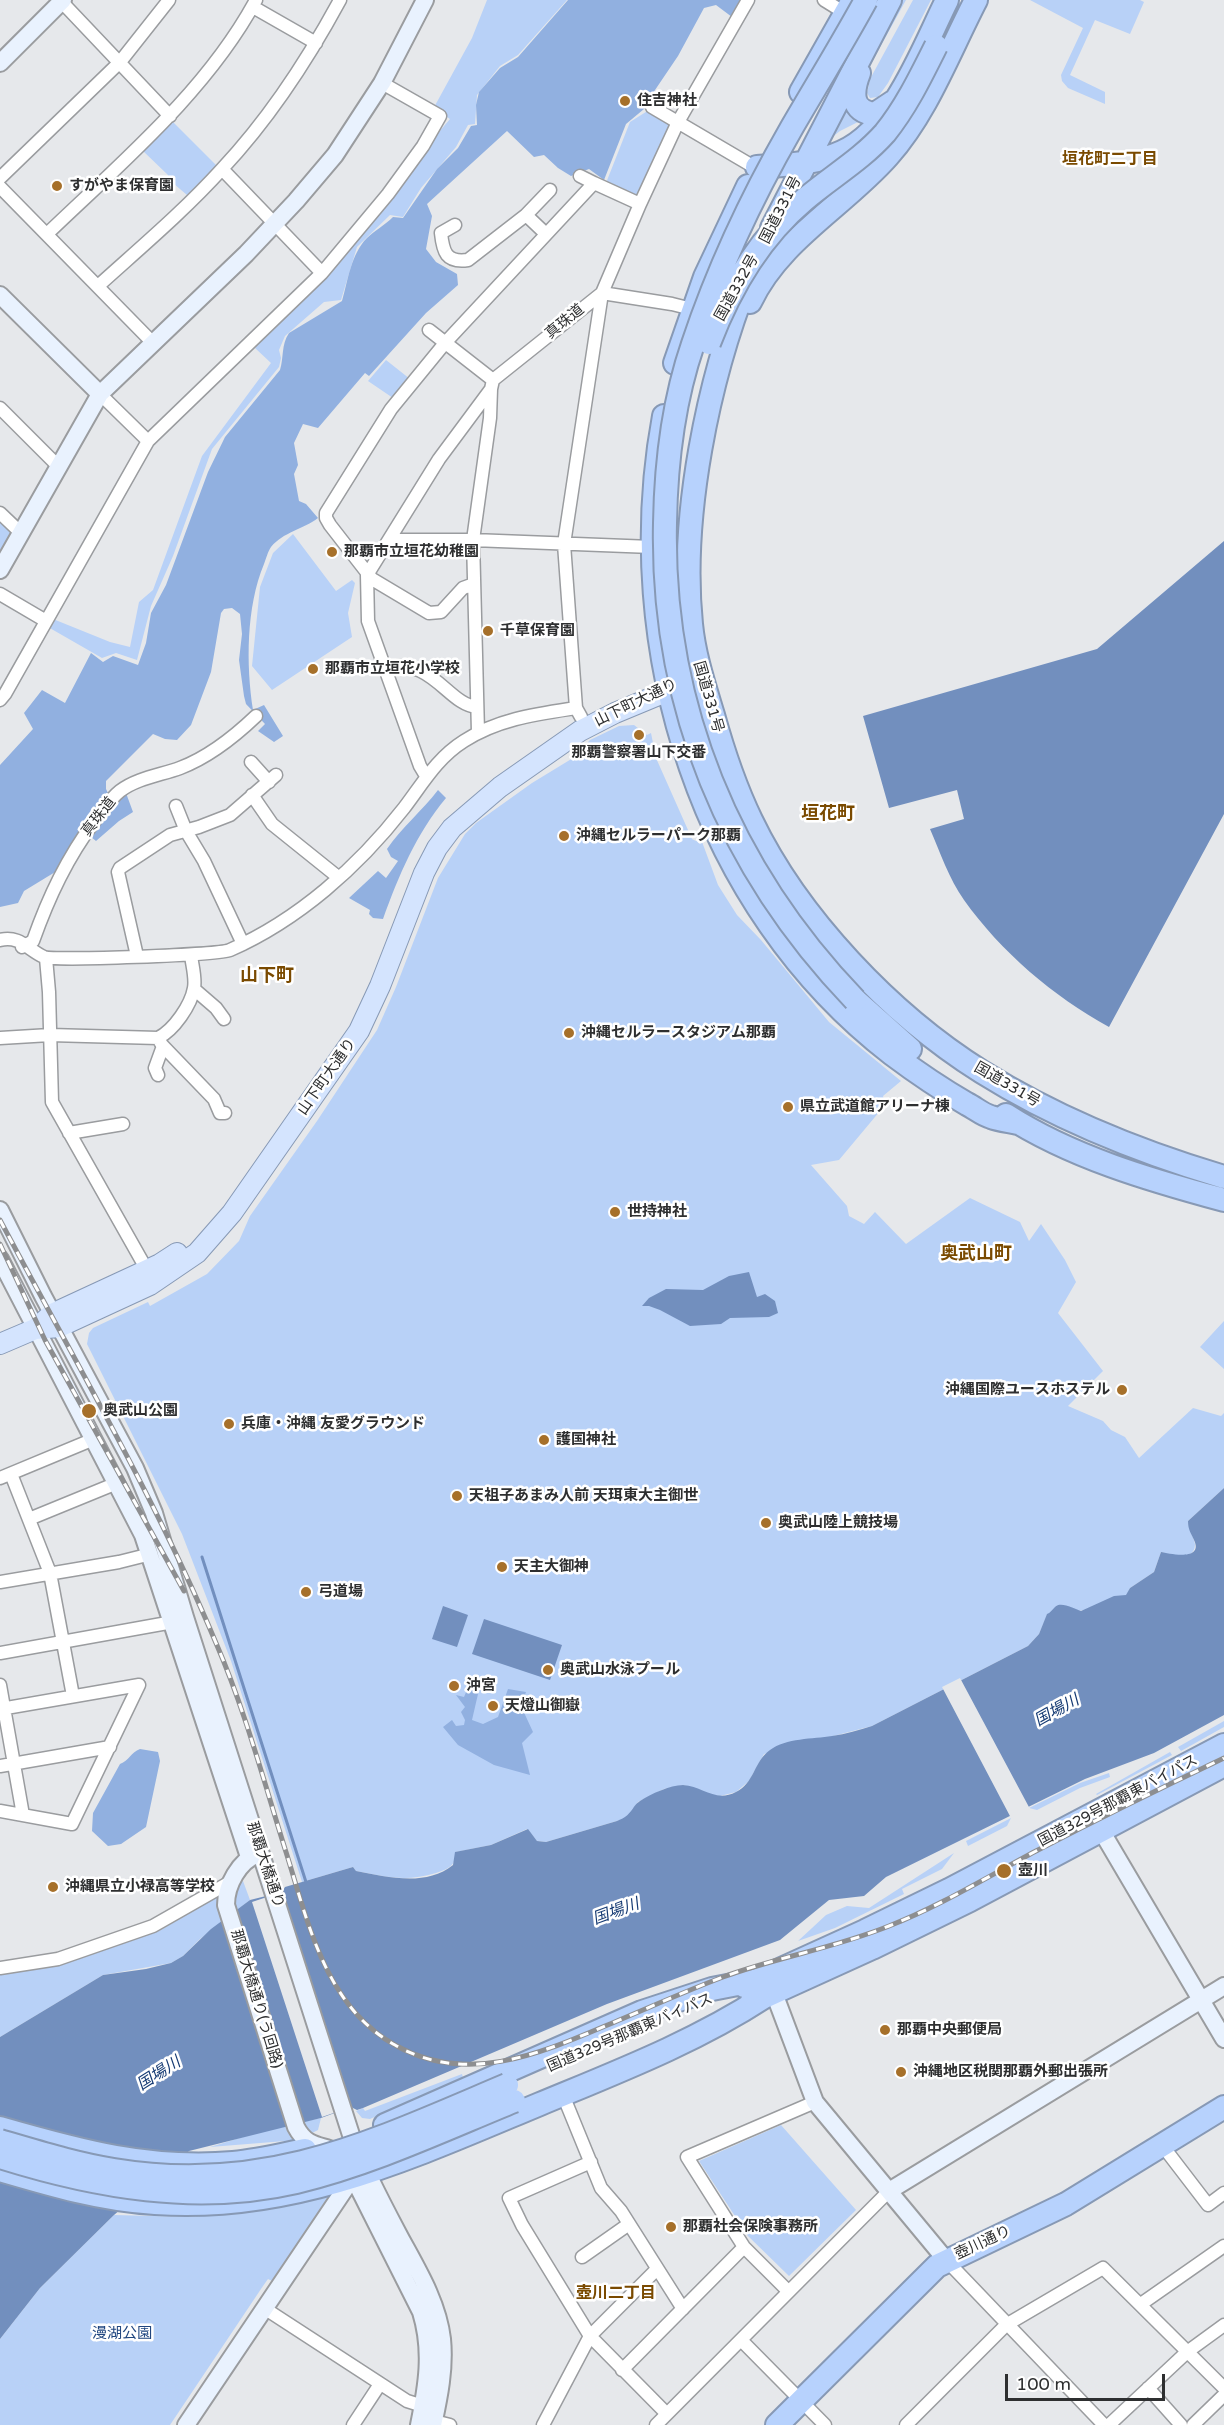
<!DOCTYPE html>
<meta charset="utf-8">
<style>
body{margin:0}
#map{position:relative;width:1224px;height:2425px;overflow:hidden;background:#e6e8eb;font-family:"Varela Round",sans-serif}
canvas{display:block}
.scale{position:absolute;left:1005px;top:2374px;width:160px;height:27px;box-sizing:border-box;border:3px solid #2e2f30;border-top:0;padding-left:8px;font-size:18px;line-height:21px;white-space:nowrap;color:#2e2f30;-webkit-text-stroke:4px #fff;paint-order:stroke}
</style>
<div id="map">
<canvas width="1224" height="2425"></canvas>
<div class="scale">100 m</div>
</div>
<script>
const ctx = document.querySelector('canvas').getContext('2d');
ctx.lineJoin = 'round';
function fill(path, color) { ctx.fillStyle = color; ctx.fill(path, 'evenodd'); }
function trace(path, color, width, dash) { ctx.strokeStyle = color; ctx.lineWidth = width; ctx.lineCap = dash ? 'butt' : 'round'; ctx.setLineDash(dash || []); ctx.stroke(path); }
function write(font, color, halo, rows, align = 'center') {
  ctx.font = font + ' "Varela Round","Noto Sans JP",sans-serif'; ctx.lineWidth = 5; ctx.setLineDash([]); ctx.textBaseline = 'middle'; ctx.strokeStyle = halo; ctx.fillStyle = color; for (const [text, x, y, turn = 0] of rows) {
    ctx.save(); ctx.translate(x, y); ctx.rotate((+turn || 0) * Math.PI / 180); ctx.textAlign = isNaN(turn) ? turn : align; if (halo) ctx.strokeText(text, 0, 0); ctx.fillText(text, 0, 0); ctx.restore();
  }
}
const green = new Path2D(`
 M487,0H567L518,55L500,66L477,95L475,124L468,125L456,147L421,188L403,217L390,215L357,247L341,300L324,302L285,336L279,350L281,358L279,367L212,449L173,556L151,606L137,660L116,653L102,658L48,627L53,619L110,642L130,647L139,602L153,590L202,456L271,363L255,348L450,119L435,109L432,111L472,38Z
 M901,0H906L862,80Z
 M913,0H931L888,83L878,97L870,98L867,93L870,79Z
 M1030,0H1140L1144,2L1130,34L1095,20L1070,75L1105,92V104L1068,88L1062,81L1061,75L1083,28Z
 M845,101L862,120L840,131L831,138Z
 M649,110L668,120L670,125L640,193L634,196L606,183L630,122Z
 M172,121L218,167L187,195L167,178L168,175L143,151Z
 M386,360L410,379L393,398L368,381Z
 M0,520L12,531L0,553Z
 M293,534L336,591L352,580L355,583L348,613L352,637L272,690L252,666L260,587L273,553Z
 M634,725L647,735L651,733L656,758L692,839L696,841L701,839L718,885L737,915L761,940L829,1022L901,1081L883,1096L885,1105L839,1160L811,1165L847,1206L849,1216L864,1224L875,1212L906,1244L970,1198L1020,1222L1029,1241L1041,1224L1065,1260L1076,1282L1058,1313L1103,1371L1068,1406L1103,1421L1111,1430L1125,1437L1139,1458L1193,1408L1221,1416L1224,1413V1488L1188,1521C1189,1528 1195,1541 1195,1545C1194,1562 1171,1555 1161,1552L1154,1572L1130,1588L1127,1595L1085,1610L1047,1615L1039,1634L1028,1646L872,1726L764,1754L749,1781L736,1792L720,1796L712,1795L684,1785L664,1789L638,1802L627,1818L617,1821L546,1842L537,1841L527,1829L491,1845L456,1852C456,1866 448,1869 436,1873C406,1882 386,1877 356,1871L353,1867L302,1882L231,1661L182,1534L87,1344L89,1333L93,1328L148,1302L150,1306L207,1274L239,1241L250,1216L317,1121L377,1030L396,987L438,878L465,834L476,823L532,783L573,758L590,740L619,726Z
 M1224,1321V1369L1200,1347Z
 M1224,1721V1727L1181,1751L1178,1747Z
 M1170,1752L1172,1755L1097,1795L1096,1794Z
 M1109,1773L1110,1777L1080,1788L1037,1810L1029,1808L1080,1783Z
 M1011,1818L1007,1826L968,1846L966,1841Z
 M954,1853L942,1869L902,1889L904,1894L835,1928L798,1941L826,1915L847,1906L869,1908Z
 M243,1881L250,1900L200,1939L183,1956L171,1963L103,1975L0,2037V1973L59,1964L159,1931Z
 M462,2074L463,2078L370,2119L362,2118L356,2111L363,2108L365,2111Z
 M321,2118L318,2130L298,2140L210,2147L269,2129Z
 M781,2125L856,2210L789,2276L748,2236L699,2161Z
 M328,2193L330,2195L272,2281L268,2279L263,2286L170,2425H0V2339L40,2288L114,2215L192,2217L233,2212Z`);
const forest = new Path2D(`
 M568,0H742L732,17L716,5L704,8L678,56L653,93L650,104L626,124L604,180L589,169L571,176L558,168L544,155L534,157L507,131L427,204L432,216L426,249L436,262L457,274L458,285L426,313L369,376L365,373L318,428L303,424L294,443L298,465L294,474L299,501L306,504L318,518C304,529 283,532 271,547C268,551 266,559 264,564C246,607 246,665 253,710L264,705L283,736L274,742L258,731L265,724L246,704L244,696L239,660L242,634L240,614L232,608L224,609L221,613L211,672L191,725L177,740L165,739L153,734L106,781V789L112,801L126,793L133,812L119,821L96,841L91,837L65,866L24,891L18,903L0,907V765L33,729L24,713L42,690L65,703L91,653L103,662L113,656L138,665L146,643L151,613L166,585L208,472L225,437L280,370C284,357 281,345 289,333L342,301C348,280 351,254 367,238C373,232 385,225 393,217L403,218L437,169L458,148L471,126L477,125L476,105L479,92L500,68L518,57Z
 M438,790L446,798C416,834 399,875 383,919L373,918L369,914L370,910L349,898L378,871L386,878L398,861L391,857L387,849C402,827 422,811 438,790Z
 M470,1683L478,1694L472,1720L483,1724L498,1717L508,1689L526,1692L521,1706L533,1732L522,1743L530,1775L494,1765L458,1745L443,1727L452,1720L456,1726L464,1725L465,1720L461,1712L465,1707L456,1695L464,1697Z
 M140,1749L158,1752L160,1761L146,1827L121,1844L108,1846L92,1831L93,1813L120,1764C129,1761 131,1752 140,1749Z`);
const water = new Path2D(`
 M1224,541V814L1109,1027C1053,996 1001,952 964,900C949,879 940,852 930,829L964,819L957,790L889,808L863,716L1097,649Z
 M749,1272L757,1297L765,1294L775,1301L778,1313L769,1317L730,1318L721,1324L690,1326L660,1310L649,1306H642L649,1298L666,1289L703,1290L729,1276Z
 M1224,1488V1715L1154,1753L1085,1779L886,1877L864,1896L829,1900L780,1940L607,2004L363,2108L357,2110L351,2107L321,2118L189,2151L114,2215L40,2288L0,2339V2037L103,1975L146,1969L171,1963L183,1956L211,1929L250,1900L282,1892L285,1887L353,1867L356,1871C387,1877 426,1887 453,1865L455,1852L491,1845L528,1829L537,1841L546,1842L617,1821C633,1815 631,1807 640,1801C651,1794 670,1785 683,1785C703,1786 715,1803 736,1792C754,1784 754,1761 770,1750C786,1738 813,1739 832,1736C846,1734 859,1730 872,1726L1028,1646L1039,1634L1047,1614C1050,1613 1052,1610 1055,1607C1061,1601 1074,1609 1081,1611L1114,1596L1126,1595L1130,1588L1154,1572L1161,1552C1170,1554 1204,1561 1194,1540C1191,1533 1188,1530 1188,1521Z
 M443,1606L468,1615L457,1647L432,1639Z
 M484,1619L562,1645L550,1680L472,1654Z`);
const pier = new Path2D(`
 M960,1678L1030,1809L1011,1818L942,1687Z
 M282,1892L351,2107L322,2117L252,1902Z`);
const stream = new Path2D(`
 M202,1557L306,1882`);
const street = new Path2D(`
 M60,0L170,116
 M824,0L845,13
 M253,7L316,43
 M652,107L749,164L757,167
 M222,169L322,273
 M580,176L594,183
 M0,178L120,62L169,0
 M0,187L153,343
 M526,215L546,234
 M455,225L441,233C443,252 446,263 468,260L526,215L550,190
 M47,234C121,163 207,91 256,0
 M98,286C140,248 184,211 222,169C269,119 307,61 340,0
 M602,293L672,304L692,309
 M429,330L493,380
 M100,394L148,441
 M0,408L54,462L60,465
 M0,513L21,533
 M390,540H473L652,547
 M474,584L463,588L441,612L429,613L372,579L330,525L326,518V513L391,409L445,343L594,183L640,204
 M0,594L46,621
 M385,668C432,656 448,705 477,707
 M0,700L5,694L148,441L322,273L388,194L423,146L440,116L382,83
 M581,717L576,708L564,544L602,293
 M478,732L473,540L490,418L491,389
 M251,762L269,782
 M426,776L420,766L368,621L367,575L439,459L491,389L493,380L602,293L640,204L678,122L748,0
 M252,795L272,824L338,877
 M176,806L186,831L204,861L243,944
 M0,940C20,935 28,950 44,957C54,961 219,955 230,950C298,920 358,867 404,808C423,783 437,758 464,741C498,719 537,714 576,708
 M22,947L33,941C49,896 67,858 96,819C103,810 111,798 120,791C137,778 161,775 180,768C209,757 234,737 256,716
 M137,956L118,872L120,868L170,835L199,827L230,815L276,775
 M46,958L49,992L52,1102L147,1270
 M194,989L216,1008L224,1019
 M0,1038L50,1035L158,1038C174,1030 191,1005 194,988C196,978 192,965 191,955
 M158,1038L162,1045L214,1099L220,1113H225
 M158,1075L155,1068L163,1046
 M69,1133L123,1124
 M11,1474L50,1573L73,1696
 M0,1478L94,1439
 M29,1519L117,1483
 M0,1582L119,1562L151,1554
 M0,1653L173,1622
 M0,1685L23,1815
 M0,1709L139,1685
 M0,1766L110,1747
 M0,1811L72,1824L139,1685
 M0,1968L58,1959L153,1926L232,1881
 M563,2095L601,2188L621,2211L683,2309
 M1162,2145L1208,2205L1224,2193
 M591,2162L509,2198L522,2225L590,2336L667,2414
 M582,2257L629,2224
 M946,2260L1104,2425
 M788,2291L744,2247L687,2157L815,2102
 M1141,2304L1224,2246
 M264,2308L407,2401L423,2406
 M741,2340L825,2425
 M622,2370L744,2247
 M1148,2388L1181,2425
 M434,2421L450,2425
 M353,2425L380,2384
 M543,2425L590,2336L657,2269
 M656,2425L889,2191
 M906,2425L1006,2325L1103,2268L1224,2388
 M1109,2425L1187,2352L1224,2325
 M1193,2425L1224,2395`);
const secondary = new Path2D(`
 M0,63L63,0
 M0,295L100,394
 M0,570L100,394L246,254L296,201L335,155L382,83L425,0
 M0,1210L43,1296L135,1468L154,1513L185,1617L352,2138C366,2174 384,2207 402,2241C419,2272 438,2304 442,2339C445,2368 439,2397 433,2425
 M0,1259L143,1535L249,1857
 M1102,1832L1224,2039
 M258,1854C239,1861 226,1885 226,1905L296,2127C310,2154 330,2141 344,2159L421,2312C433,2351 427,2386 419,2425
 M774,1993L815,2102L946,2260
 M889,2191L1224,1986
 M186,2425L353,2177`);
const primary = new Path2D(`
 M35,1329L52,1314L160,1264L177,1253
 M0,1344L35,1329L59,1327L150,1285L197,1253L232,1213L359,1031L380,986L424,873L437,848L452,828L500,787L580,731L615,713L668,691L682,681`);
const highway = new Path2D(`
 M859,73C852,91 850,112 875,114L893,102
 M801,92L853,0
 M757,167C786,165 816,164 842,152C894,129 923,48 947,0
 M772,228L890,0
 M748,279C708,380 680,516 691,624C694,655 704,685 713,715C723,751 735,787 751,820C798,918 891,1015 982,1072C1057,1119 1140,1152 1224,1177
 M750,302C779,240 844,206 888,156C927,112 949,52 976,0
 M675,363L705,277L748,186
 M664,416C621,648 702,908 892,1054C916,1072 941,1089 967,1104C975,1108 983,1115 991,1117C999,1120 1009,1121 1018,1123
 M855,1000L910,1049
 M1006,1115C1071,1157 1150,1180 1224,1200
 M744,1986L865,1931L949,1890L1224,1745
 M751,2003L872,1948L970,1900L1224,1765
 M385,2125L642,2012L712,1989L758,1980
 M0,2128C80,2151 149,2170 233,2163C257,2161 281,2155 305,2150
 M0,2170C51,2185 102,2200 155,2203C294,2213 415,2156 540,2104C617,2072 695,2042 764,1997
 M777,2425L937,2266L1066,2204L1224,2107`);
const rail = new Path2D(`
 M0,1220C74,1360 155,1497 216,1643C245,1710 264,1782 286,1852C308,1922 325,2006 395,2045C465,2085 537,2055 605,2026C644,2010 683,1992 723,1977C777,1957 835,1948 889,1926C940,1906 987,1877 1036,1851C1098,1819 1161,1788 1224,1758
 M0,1244L45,1340L184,1591`);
const highwayBridge = new Path2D(`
 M709,343C730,288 759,238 804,200C831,177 861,160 885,133C906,107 921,76 936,46
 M855,1000C729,869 661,705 665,523C666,461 673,402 693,344C718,269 752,197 791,129C816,86 842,44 866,0
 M0,2141C38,2152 76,2164 114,2170C266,2195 372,2142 507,2085
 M0,2157C95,2187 197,2205 296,2182C371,2164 443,2130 514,2101`);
const markers = [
 [625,101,6,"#a6702a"],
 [57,186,6,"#a6702a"],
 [332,552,6,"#a6702a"],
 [488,631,6,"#a6702a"],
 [313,669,6,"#a6702a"],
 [639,735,6,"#a6702a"],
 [564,836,6,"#a6702a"],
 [569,1033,6,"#a6702a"],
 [788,1107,6,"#a6702a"],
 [615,1212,6,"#a6702a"],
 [1122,1390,6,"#a6702a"],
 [89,1411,8,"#a6702a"],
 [229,1424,6,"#a6702a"],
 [544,1440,6,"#a6702a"],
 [457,1496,6,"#a6702a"],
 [766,1523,6,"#a6702a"],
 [502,1567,6,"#a6702a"],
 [306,1592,6,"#a6702a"],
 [548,1670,6,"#a6702a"],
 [454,1686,6,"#a6702a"],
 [493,1706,6,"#a6702a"],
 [1004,1871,8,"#a6702a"],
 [53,1887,6,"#a6702a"],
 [885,2030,6,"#a6702a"],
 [901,2072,6,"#a6702a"],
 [671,2227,6,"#a6702a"]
];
const poiNames = [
 ["住吉神社",637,101],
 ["すがやま保育園",69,186],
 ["那覇市立垣花幼稚園",344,552],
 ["千草保育園",500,631],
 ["那覇市立垣花小学校",325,669],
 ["那覇警察署山下交番",639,753,"center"],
 ["沖縄セルラーパーク那覇",576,836],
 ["沖縄セルラースタジアム那覇",581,1033],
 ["県立武道館アリーナ棟",800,1107],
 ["世持神社",627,1212],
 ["沖縄国際ユースホステル",1110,1390,"right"],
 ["奥武山公園",103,1411],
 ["兵庫・沖縄 友愛グラウンド",241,1424],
 ["護国神社",556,1440],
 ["天祖子あまみ人前 天珥東大主御世",469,1496],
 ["奥武山陸上競技場",778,1523],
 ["天主大御神",514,1567],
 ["弓道場",318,1592],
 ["奥武山水泳プール",560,1670],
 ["沖宮",466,1686],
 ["天燈山御嶽",505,1706],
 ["壺川",1018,1871],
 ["沖縄県立小禄高等学校",65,1887],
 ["那覇中央郵便局",897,2030],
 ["沖縄地区税関那覇外郵出張所",913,2072],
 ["那覇社会保険事務所",683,2227]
];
const streetNames = [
 ["国道331号",781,210,-63],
 ["国道332号",737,288,-61],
 ["真珠道",565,322,-39],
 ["国道331号",708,697,74],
 ["山下町大通り",636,703,-26],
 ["真珠道",99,817,-52],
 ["山下町大通り",327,1077,-55],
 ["国道331号",1007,1085,30],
 ["国道329号那覇東バイパス",1118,1801,-28],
 ["那覇大橋通り",265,1865,72],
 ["那覇大橋通り(う回路)",256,1999,73],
 ["国道329号那覇東バイパス",630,2033,-23],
 ["壺川通り",983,2243,-25]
];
const parkNames = [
 ["漫湖公園",122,2334]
];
const neighbourhoodNames = [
 ["垣花町二丁目",1110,160],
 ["壺川二丁目",616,2294]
];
const waterNames = [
 ["国場川",1057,1711,-29],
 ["国場川",616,1912,-20],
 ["国場川",159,2074,-33]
];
const quarterNames = [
 ["垣花町",828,814],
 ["山下町",267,976],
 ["奥武山町",976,1254]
];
fill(green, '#b8d1f7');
fill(forest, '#91b0e0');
fill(water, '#728fbe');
fill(pier, '#e6e8eb');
trace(stream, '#728fbe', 3);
trace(street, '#9a9c9f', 15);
trace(secondary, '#9a9c9f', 20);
trace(primary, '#8799b5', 22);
trace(highway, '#8799b5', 26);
trace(street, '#fff', 12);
trace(secondary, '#e9f2fe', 16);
trace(primary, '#d4e4fe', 20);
trace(highway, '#b7d2fd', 22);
trace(rail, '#8d8e90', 5);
trace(rail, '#fff', 3, [9]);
trace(highwayBridge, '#8799b5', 26, []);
trace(highwayBridge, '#b7d2fd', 22);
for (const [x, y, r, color] of markers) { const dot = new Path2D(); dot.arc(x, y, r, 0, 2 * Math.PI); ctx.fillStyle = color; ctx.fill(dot); trace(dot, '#fff', 2); }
write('bold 15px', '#2e2f30', '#fff', poiNames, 'left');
write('15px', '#2e2f30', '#fff', streetNames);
write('15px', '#204680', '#fff', parkNames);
write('bold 16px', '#7a4a00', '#fff', neighbourhoodNames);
write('italic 16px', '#163b74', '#fff', waterNames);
write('bold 18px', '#7a4a00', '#fff', quarterNames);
</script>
